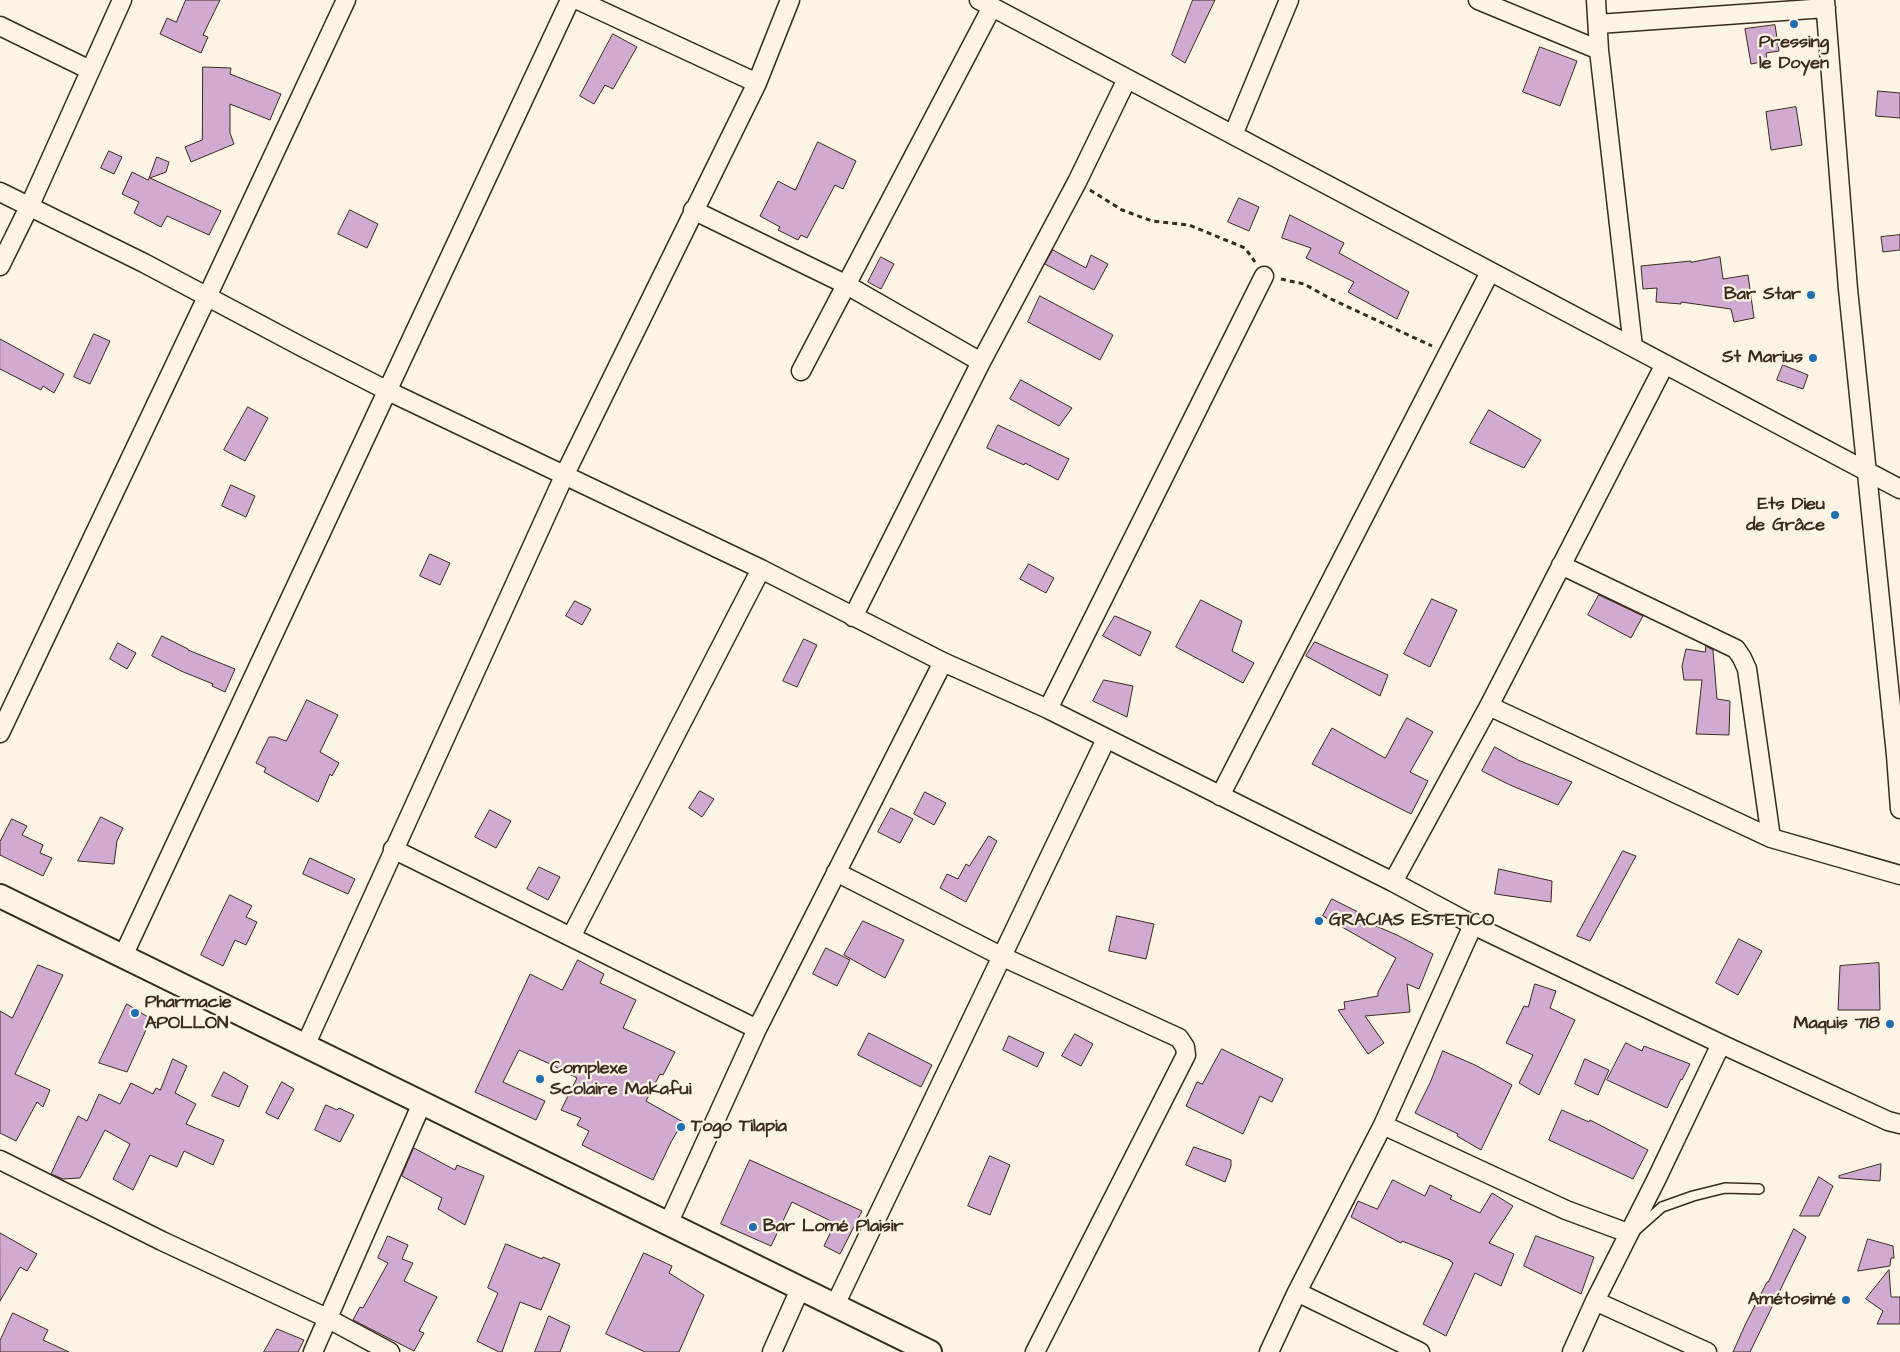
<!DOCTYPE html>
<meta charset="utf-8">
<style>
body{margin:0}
canvas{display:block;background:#fcf5e5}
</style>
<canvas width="1900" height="1352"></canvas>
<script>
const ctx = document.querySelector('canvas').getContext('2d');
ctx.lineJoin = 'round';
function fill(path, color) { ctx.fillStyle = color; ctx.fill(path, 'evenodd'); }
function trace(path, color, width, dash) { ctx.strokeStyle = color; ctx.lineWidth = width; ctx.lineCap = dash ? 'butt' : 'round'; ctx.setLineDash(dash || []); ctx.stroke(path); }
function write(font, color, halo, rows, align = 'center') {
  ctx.font = font + ' "Architects Daughter",sans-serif'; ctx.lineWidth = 4.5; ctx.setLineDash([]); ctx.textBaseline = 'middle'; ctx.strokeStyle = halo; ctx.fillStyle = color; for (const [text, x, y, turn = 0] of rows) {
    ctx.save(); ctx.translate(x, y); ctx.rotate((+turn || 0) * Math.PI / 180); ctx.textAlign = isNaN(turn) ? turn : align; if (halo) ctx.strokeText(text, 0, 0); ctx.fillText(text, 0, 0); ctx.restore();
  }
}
const building = new Path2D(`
 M186,0H220L203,35L208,37L201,53L160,34L167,18L176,22Z
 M1193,0H1215L1185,63L1172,55Z
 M1775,25L1779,51L1766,53L1767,61L1751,64L1745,29Z
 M613,34L637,47L613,89L605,85L594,104L580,96Z
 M1540,47L1577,61L1560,106L1523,92Z
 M203,67L231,68L230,74L281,94L270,120L230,104V133L234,144L191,162L185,147L202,140Z
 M1878,91L1900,93V118L1876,116Z
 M1796,107L1802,145L1771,150L1766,112Z
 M818,142L856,161L843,189L835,185L807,238L801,235L798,240L778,230L780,227L760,216L778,181L795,190Z
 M109,151L122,157L114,174L101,168Z
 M157,157L169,162L166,172L150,178L221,211L209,235L167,216L161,227L134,213L139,202L122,194L132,172L148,180Z
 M1239,198L1259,207L1249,231L1228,222Z
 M350,210L378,224L367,248L338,234Z
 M1290,215L1344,243L1339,253L1409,292L1397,319L1348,292L1354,282L1306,258L1311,248L1282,238Z
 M1900,235V250L1883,252L1881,237Z
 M1053,250L1086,268L1091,255L1108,264L1094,290L1045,264Z
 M881,257L894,264L881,289L868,282Z
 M1720,257L1723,279L1748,275L1754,318L1734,322L1731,309L1681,302V304L1656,302L1657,288L1643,289L1641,266L1691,261V262Z
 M1040,296L1113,335L1100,360L1028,322Z
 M94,334L110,341L90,384L74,377Z
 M0,339L64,374L54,393L43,386L41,390L0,369Z
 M1783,365L1808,375L1803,389L1777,380Z
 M1021,380L1072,408L1059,426L1010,399Z
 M248,407L268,418L245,461L224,450Z
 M1489,410L1541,440L1524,468L1470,443Z
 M998,425L1069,459L1058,480L1025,463L1024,465L987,448Z
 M231,485L255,496L246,517L222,506Z
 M430,554L450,563L440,585L420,576Z
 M1029,564L1054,578L1046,593L1020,579Z
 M1599,595L1643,616L1631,638L1588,615Z
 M1432,599L1457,610L1430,667L1404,654Z
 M1201,600L1242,621L1232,651L1254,663L1243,683L1176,647Z
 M575,601L591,609L582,625L566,616Z
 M1115,616L1151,632L1140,656L1103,636Z
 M162,636L188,649V650L235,669L225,692L212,686L213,684L181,671L152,656Z
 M804,639L817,645L797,687L783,681Z
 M1315,642L1388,675L1380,696L1306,656Z
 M118,643L136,653L127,669L110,659Z
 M1706,646L1713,650L1717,699L1730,701L1729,735L1696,734L1702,680H1684L1682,666L1686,649L1705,652Z
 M1104,680L1133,686L1127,717L1093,701Z
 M307,700L338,715L320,752L339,763L332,776L330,774L318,802L264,772L266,768L256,763L269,737H275L286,741Z
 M1407,718L1433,732L1410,772L1428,781L1411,814L1312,764L1332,728L1385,758Z
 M1495,747L1518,760L1572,782L1558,805L1510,785L1482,771Z
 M700,791L714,799L702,817L689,808Z
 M925,792L946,803L934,825L914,814Z
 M891,808L913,819L900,843L878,832Z
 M490,810L511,821L496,848L475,837Z
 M101,817L123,828L117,841L114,864L78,861Z
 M12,819L27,826L22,835L43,845L40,853L52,858L43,876L0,855V842Z
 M989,836L997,841L966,902L940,888L947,874L958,879L966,864L969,866Z
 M1623,851L1636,856L1590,941L1577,936Z
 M310,858L355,879L348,894L303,874Z
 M539,867L560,877L548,900L527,889Z
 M1499,869L1552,881L1551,902L1495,894Z
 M230,895L252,906L246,917L257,922L246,945L235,940L223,966L201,955Z
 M1332,899L1358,912L1355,917L1397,935L1433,954L1419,989L1407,984L1410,1012L1365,1016L1384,1043L1368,1054L1338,1010L1345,1009L1344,1002L1378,996V992L1396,958L1323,916Z
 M1117,916L1154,924L1146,959L1109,951Z
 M863,921L904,940L885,978L844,955Z
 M1739,939L1762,951L1738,995L1716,983Z
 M826,948L850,960L837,986L813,974Z
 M578,960L604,974L600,983L636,1000L623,1028L675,1052L663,1075L660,1074L646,1101L683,1122L671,1142L653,1180L582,1145L589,1131L577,1125L581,1118L561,1110L577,1078L548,1063L519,1050L503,1082L545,1101L536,1120L475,1092L530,974L562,990Z
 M1879,963L1880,1010H1838L1840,966Z
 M38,965L63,975L15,1074L50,1090L43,1107L37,1102L16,1141L0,1133V1011L12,1018Z
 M1535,984L1556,991L1550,1008L1575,1020L1539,1095L1519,1083L1533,1055L1506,1043L1524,1006L1528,1007Z
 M127,1004L151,1019L127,1072L99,1063Z
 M869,1033L932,1065L921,1087L858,1055Z
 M1075,1034L1093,1044L1081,1066L1062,1056Z
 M1009,1036L1044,1053L1037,1067L1003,1050Z
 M1626,1043L1642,1051L1644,1046L1690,1064L1682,1080L1681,1079L1667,1108L1607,1080Z
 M1222,1049L1283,1079L1272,1102L1260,1096L1243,1134L1186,1106L1197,1082L1202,1084Z
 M1443,1051L1475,1065L1512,1085L1481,1150L1457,1136L1458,1134L1415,1113L1430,1083Z
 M173,1059L187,1066L175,1093L196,1104L186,1124L224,1140L213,1165L184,1151L177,1167L150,1155L133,1190L113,1179L130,1144L105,1130L80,1178L63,1179L51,1174L78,1116L87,1121L99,1094L120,1104L131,1083L153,1094L156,1088L160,1090Z
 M1585,1059L1609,1070L1598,1095L1575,1084Z
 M224,1072L248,1086L239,1107L212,1096Z
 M282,1082L294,1089L278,1119L266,1113Z
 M326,1105L337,1110L339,1108L354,1115L340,1142L315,1130Z
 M1562,1110L1589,1122L1590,1120L1648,1150L1633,1179L1549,1140Z
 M1194,1147L1231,1160V1166L1225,1182L1186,1165Z
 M414,1148L455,1170L457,1165L484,1176L465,1225L438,1209L442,1198L402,1176Z
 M990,1156L1010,1165L990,1215L968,1206Z
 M750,1160L862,1211L840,1254L824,1246L835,1223L792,1202L771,1246L721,1224Z
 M1881,1164L1880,1181L1839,1178V1176Z
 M1819,1177L1833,1186L1819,1216H1800Z
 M1393,1180L1425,1196L1430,1185L1452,1196L1450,1199L1480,1213L1492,1193L1513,1206L1489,1243L1514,1254L1501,1286L1475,1273L1446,1336L1423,1324L1453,1263L1450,1261V1260L1402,1241L1401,1243L1351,1217L1358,1201L1377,1209Z
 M1794,1229L1806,1237L1750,1352H1733L1745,1325L1767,1282H1768Z
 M0,1233L37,1254L27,1271L20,1267L0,1301Z
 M388,1236L408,1245L402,1259L413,1263L404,1281L437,1297L419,1331L424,1333L414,1351L353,1320L360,1307L363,1308L388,1263L378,1258Z
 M1536,1236L1594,1257L1581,1294L1524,1266Z
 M1868,1239L1893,1246L1894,1258H1891L1890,1266L1858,1271Z
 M506,1244L542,1259L543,1257L560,1264L541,1310L520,1302L502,1352H499L477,1341L498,1293L488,1288Z
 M644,1253L672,1266L669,1273L704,1295L679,1352H645L606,1334Z
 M1889,1270L1891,1297H1900V1324H1877L1883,1311L1866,1299Z
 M13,1313L48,1330L43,1340L69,1352H0V1341Z
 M549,1316L570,1326L560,1352H535Z
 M277,1329L304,1340L298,1352H264Z`);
const path = new Path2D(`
 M1090,190L1122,210L1152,221L1189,225L1245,248L1255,262
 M1281,279L1304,284L1331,299L1432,346`);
const service = new Path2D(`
 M1636,1230L1662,1207L1693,1196L1725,1188L1759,1189`);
const minor = new Path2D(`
 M578,0L757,83
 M979,0L1900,489
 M1478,0L1599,50
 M1596,0L1599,50L1633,347
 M1825,0L1848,289L1896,755L1900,809
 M1598,24L1826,8
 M0,26L90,70
 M1233,135L1289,0
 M0,192L144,263L304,348L388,391L761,569L943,662L1048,709L1393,882L1473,925L1721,1044L1888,1121L1900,1124
 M693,210L845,284L981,362
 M0,266L30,205L122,0
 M801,371L992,7
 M1561,565L1736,649L1742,658L1747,669L1771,838
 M853,617L981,362L1077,182L1127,79
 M1489,706L1771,838L1900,875
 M1048,709L1264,276
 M0,733L207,297L346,0
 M1220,796L1490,272
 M393,849L757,1029
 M836,872L1003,957L1179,1038L1185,1047L1186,1055L1035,1352
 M1393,882L1489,706L1665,364
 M571,937L761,569
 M123,956L570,0
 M305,1046L565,474L757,83L790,0
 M1383,1125L1566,1210L1628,1233
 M0,1160L162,1241L327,1318L390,1352
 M668,1224L757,1029L943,662
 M1297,1292L1420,1352
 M1595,1301L1707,1352
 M835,1305L1106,739
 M313,1352L422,1103
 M772,1352L800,1289
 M1269,1352L1297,1292L1383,1125L1473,925
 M1572,1352L1595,1301L1657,1178L1721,1044`);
const tertiary = new Path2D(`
 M0,896L930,1352`);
const markers = [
 [1794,24,5,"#1f6fb2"],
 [1811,295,5,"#1f6fb2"],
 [1813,358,5,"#1f6fb2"],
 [1835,515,5,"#1f6fb2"],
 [1319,921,5,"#1f6fb2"],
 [135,1013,5,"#1f6fb2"],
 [1890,1024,5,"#1f6fb2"],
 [540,1079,5,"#1f6fb2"],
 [681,1127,5,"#1f6fb2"],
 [753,1227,5,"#1f6fb2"],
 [1846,1300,5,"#1f6fb2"]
];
const poiNames = [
 ["Pressing",1794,43,"center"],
 ["le Doyen",1794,64,"center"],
 ["Bar Star",1801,295],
 ["St Marius",1803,358],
 ["Ets Dieu",1825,505],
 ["de Grâce",1825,526],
 ["GRACIAS ESTETICO",1329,921,"left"],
 ["Pharmacie",145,1003,"left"],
 ["APOLLON",145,1024,"left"],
 ["Maquis 718",1880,1024],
 ["Complexe",550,1069,"left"],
 ["Scolaire Makafui",550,1090,"left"],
 ["Togo Tilapia",691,1127,"left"],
 ["Bar Lomé Plaisir",763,1227,"left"],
 ["Amétosimé",1836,1300]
];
fill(building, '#d1aad1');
trace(building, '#3b2a1e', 1);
trace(service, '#3b2a1e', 12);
trace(minor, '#3b2a1e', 21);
trace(tertiary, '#3b2a1e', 26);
trace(path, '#3b2a1e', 3, [5, 4]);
trace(service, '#fcf5e5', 9);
trace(minor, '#fcf5e5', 18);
trace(tertiary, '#fcf5e5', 22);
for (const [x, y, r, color] of markers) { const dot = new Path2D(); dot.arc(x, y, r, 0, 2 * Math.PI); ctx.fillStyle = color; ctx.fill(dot); trace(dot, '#fcf5e5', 2); }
write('bold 18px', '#3b2a1e', '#fcf5e5', poiNames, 'right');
</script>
